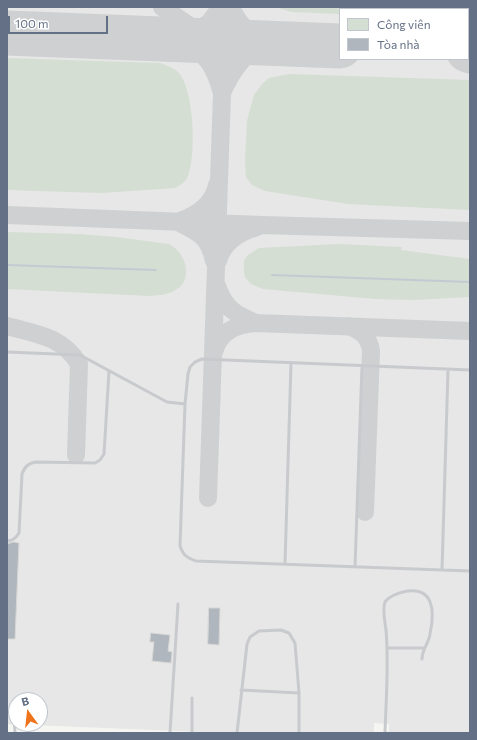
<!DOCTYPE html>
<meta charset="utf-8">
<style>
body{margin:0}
#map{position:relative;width:477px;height:740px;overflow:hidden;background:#f5f6f2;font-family:Commissioner,sans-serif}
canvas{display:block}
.frame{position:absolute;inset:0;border:8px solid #637085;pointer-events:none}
.legend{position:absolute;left:339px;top:8px;width:130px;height:52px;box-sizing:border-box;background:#fff;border:1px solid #c1c6ce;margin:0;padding:5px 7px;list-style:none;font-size:12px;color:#637085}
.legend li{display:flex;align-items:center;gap:8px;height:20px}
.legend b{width:20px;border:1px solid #c1c6ce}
.north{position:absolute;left:8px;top:692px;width:40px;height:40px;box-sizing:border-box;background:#fff;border:1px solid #c1c6ce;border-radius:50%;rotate:345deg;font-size:11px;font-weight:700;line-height:16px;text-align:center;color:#637085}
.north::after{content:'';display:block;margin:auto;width:14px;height:18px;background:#ee731b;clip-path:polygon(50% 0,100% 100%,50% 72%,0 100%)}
.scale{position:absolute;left:8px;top:16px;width:100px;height:18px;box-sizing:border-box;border:2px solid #637085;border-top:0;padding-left:5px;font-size:12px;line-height:14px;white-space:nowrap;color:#637085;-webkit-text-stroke:3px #fff;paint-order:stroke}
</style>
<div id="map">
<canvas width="477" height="740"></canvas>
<div class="frame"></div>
<ul class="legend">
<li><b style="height:11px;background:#d5ded3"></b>Công viên</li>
<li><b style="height:11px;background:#b0b6bd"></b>Tòa nhà</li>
</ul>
<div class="north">B</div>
<div class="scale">100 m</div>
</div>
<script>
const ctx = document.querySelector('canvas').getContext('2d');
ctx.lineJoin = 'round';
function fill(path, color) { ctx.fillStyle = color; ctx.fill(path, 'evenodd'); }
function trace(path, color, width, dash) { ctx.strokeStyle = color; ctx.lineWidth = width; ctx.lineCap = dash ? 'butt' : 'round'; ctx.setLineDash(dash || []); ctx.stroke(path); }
const built = new Path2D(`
 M7,7H470V733H389V724L374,723V733H226L7,724ZM340,9H468V59H340ZM16,700H40V724H16Z`);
const green = new Path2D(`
 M275,7H470V19H468V9H340V14L292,12Z
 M7,58L160,63C166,65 174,68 179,73C194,90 197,158 187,178C184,183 180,185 175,188L101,193L7,190Z
 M290,74L470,80V210L348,204L265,191L252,185L246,177L245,160L247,121L254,95L262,84L269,78Z
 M7,232L80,234L116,237L169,244C185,252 194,278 177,289C169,295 159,295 150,296L7,289Z
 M339,244L402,247L401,250L470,259V297L413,300L375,299L263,289L251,284L245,277L244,271V260L248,255L259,248Z`);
const stream = new Path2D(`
 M7,265L156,270
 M272,275L470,282`);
const taxiway = new Path2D(`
 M162,7L197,31L203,40
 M221,7L209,23L181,40C208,57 213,62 222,93C230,75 241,55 260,47C265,45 271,45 276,43
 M231,7C241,30 253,36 276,43
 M7,215L262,225L470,231
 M180,221C197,215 213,205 217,185
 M180,223C200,233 209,237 214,261
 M218,261C223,242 239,232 257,227
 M217,286C225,308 234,314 256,323
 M7,326C36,334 62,336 79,364L76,455
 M349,326C362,331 369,337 371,351L365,512
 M214,352C219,332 237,324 256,323L470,331
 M208,498L225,7`);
const runway = new Path2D(`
 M7,33L340,46
 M468,50L470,51`);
const building = new Path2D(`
 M14,542L19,543L15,639H7V544Z
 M209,608H220L219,645L208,644Z
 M151,633L170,635L168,651L172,652L171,663L152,661L154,642H150Z`);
const lane = new Path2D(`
 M7,352L80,355L167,402L185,404
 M470,370L202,359L195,362L190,367L188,374L185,404L180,546C183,555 187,558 196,561L470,571
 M7,541C13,541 16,538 19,533L22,474C25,466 28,464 35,462L95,463L100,460L104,454L109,371
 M285,564L291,363
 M355,567L362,366
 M442,570L448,370
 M387,648H424
 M241,690L299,693
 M192,698V733
 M7,710L14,716L15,733
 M170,733L178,604
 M237,733L247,644L250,637L259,631L281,630L289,633L295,643L299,693V733
 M385,733C386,699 389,664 386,630C385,621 382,610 385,602C388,597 398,593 403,592C434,585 435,611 430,634C429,643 422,649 422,659`);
fill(built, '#e6e7e6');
fill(green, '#d5ded3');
trace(stream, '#c3cbd2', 2);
trace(taxiway, '#ced0d2', 18);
trace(runway, '#ced0d2', 45);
fill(building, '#b0b6bd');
trace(building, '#d7d7d5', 1);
trace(lane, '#c8cace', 3);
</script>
